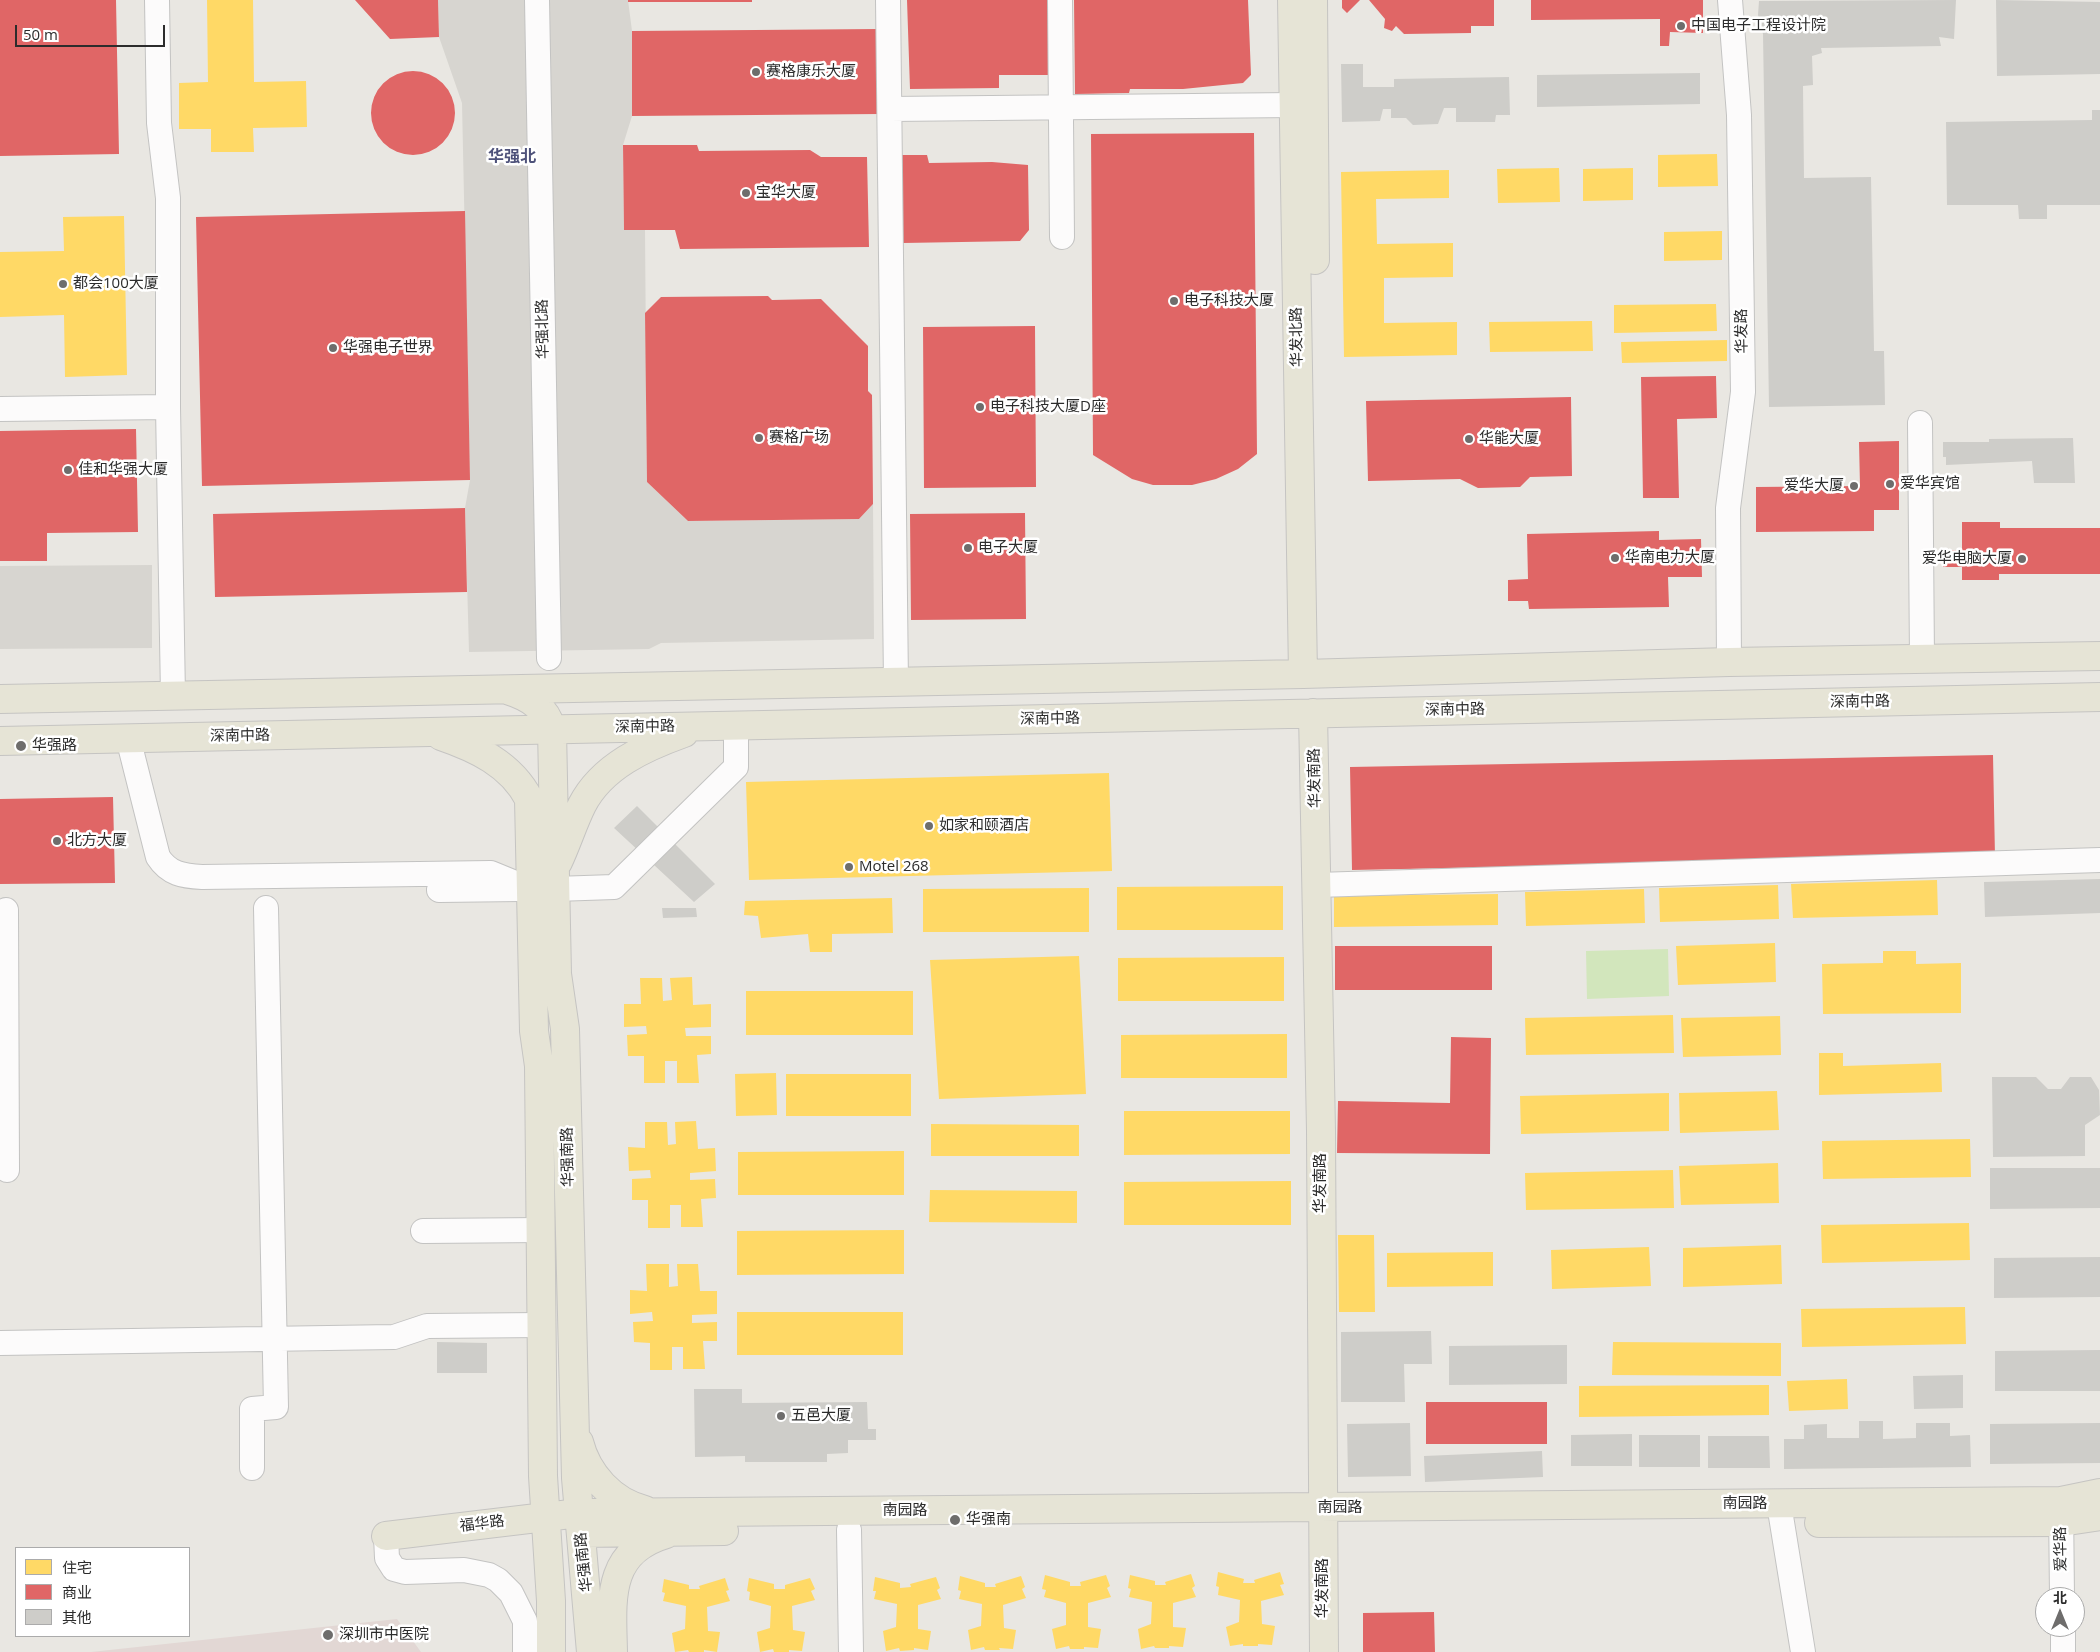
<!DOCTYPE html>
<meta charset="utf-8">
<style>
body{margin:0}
#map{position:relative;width:2100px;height:1652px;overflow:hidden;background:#e9e7e2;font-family:"Open Sans","Noto Sans SC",sans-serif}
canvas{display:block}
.legend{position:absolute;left:15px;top:1547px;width:175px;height:90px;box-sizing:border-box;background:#fff;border:1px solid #ababab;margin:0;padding:6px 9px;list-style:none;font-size:15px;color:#2c2c2c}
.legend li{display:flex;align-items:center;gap:10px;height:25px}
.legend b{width:25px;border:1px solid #ababab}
.north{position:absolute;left:2035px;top:1587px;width:50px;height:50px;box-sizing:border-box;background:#fff;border:1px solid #ababab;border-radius:50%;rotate:0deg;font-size:14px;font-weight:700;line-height:20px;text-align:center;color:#2c2c2c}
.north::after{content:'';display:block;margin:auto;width:18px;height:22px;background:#6e6d6c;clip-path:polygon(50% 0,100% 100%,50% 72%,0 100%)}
.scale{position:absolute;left:15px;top:25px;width:150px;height:22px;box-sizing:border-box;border:2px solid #2c2c2c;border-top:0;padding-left:6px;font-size:15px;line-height:18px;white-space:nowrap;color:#2c2c2c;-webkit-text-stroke:4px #fff;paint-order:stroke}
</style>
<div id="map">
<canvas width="2100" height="1652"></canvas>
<ul class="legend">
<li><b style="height:14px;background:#ffd966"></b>住宅</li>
<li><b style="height:14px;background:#e06666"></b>商业</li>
<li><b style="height:14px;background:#cecdc9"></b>其他</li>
</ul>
<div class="north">北</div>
<div class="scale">50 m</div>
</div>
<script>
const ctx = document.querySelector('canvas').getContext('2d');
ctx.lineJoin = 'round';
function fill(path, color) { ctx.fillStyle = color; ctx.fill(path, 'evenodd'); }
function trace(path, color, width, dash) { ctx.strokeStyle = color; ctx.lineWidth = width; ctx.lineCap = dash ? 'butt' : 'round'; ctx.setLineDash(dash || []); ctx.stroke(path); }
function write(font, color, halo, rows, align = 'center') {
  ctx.font = font + ' "Open Sans","Noto Sans SC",sans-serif'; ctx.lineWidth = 5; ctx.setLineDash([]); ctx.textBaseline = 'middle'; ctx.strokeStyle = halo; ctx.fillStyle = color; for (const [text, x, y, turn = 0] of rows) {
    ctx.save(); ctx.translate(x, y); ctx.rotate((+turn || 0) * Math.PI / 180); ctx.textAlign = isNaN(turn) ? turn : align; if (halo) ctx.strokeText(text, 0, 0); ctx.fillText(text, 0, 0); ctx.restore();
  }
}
const medical = new Path2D(`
 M397,1619L421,1652H91Z`);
const pitch = new Path2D(`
 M1668,949L1669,996L1587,999L1586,951Z`);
const plaza = new Path2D(`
 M438,0H628L632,31V116L623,145L624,230H645L647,482L688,521L859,519L873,504L874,639L661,643L649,649L469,652L465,508L470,480L462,103L439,37Z
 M152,565V648L0,649V566Z`);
const homes = new Path2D(`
 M207,0H253L254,82L306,81L307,127L253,128L254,152H211V129H179V83L208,82Z
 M1717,154L1718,186L1658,187V155Z
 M1559,168L1560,202L1498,203L1497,169Z
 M1633,168V200L1583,201V169Z
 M1449,170V198L1376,199L1377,244L1453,243V277L1384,278V323L1457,322V355L1344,357L1341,172Z
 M124,216L127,375L65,377L64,315L0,317V252L64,251L63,217Z
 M1722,231V260L1664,261V232Z
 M1716,304L1717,331L1614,333V305Z
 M1592,321L1593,351L1490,352L1489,322Z
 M1727,340V361L1622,363L1621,342Z
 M1865,759H1906L1907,780H1927V802H1904V827H1867V802L1846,803V782H1865Z
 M1747,767H1788V788H1808V810L1785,811L1786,835L1748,836V811H1727V790H1747Z
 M1618,769H1659V791L1679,790V812L1656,813L1657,837L1619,838V813H1598V792H1618Z
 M1109,773L1112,871L749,880L746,782Z
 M1434,789H1475L1476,810H1496V832H1473V857L1436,858V832L1415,833V812H1434Z
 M1937,880L1938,915L1793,918L1791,884Z
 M1778,885L1779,919L1660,922L1659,888Z
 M1283,886V930H1117V887Z
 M1089,888V932H923V889Z
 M1644,889L1645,923L1526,926L1525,892Z
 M1498,894V925L1334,927V896Z
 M892,898L893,933L832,934V952H810L808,934L761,938L758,916L744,915L745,901Z
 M1775,943L1776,982L1678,985L1676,946Z
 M1883,951H1916V964L1961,963V1013L1823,1014L1822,964L1883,963Z
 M1079,956L1086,1094L939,1099L930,960Z
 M1284,957V1001H1118V958Z
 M692,977L693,1005L711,1004V1027L685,1028L686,1036H711V1054L697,1055L699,1083H677V1061H665V1083H644V1056H628L627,1035L647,1034L646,1026L624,1027V1004H641L640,978H662L663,1001L672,1000L670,978Z
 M746,991H913V1035H746Z
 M1673,1015L1674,1053L1526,1055L1525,1018Z
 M1780,1016L1781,1055L1683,1057L1681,1018Z
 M1287,1034V1078H1121V1035Z
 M1819,1053H1843V1066L1941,1063L1942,1092L1819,1095Z
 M776,1073L777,1115L736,1116L735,1074Z
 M786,1074H911V1116H786Z
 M1777,1091L1779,1130L1680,1133L1679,1093Z
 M1669,1093V1131L1521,1134L1520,1096Z
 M1124,1111H1290V1154L1124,1155Z
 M696,1121L698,1149L715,1148L716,1171L690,1173V1180L715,1179L716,1198L701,1199L703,1227H681V1205H670V1228H648V1200H632V1179L651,1178L650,1170L629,1171L628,1147L645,1148V1122H667L668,1145L676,1144L675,1122Z
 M931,1124L1079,1125V1156H931Z
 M1970,1139L1971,1177L1823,1179L1822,1141Z
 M904,1151V1195H738V1152Z
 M1778,1163L1779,1203L1681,1205L1679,1166Z
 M1673,1170L1674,1208L1526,1210L1525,1173Z
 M1291,1181V1225H1124V1182Z
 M930,1190L1077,1191V1223L929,1222Z
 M1969,1223L1970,1260L1822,1263L1821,1225Z
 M904,1230V1274L737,1275V1231Z
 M1338,1235H1374L1375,1312H1339Z
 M1781,1245L1782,1284L1683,1287V1248Z
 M1649,1247L1651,1286L1552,1289L1551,1250Z
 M1493,1252V1286L1387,1287V1253Z
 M646,1264H669V1287L678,1286L677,1264H698L700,1291H717V1314L692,1315V1323L717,1322V1341H703L705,1369H683V1347H672V1370H650V1343L634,1342L633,1322L653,1321L652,1312L630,1314V1290L647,1291Z
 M1965,1307L1966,1344L1802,1347L1801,1309Z
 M737,1312H903V1355H737Z
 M1613,1342L1781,1343V1376L1612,1375Z
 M1847,1379L1848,1409L1789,1411L1787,1381Z
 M1769,1385V1415L1579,1417V1386Z
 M1218,1572L1244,1579L1243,1583H1255L1254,1580L1280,1572L1284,1584L1280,1585L1284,1595L1261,1601L1262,1624L1275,1626L1272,1645L1258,1644V1646H1243V1644L1230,1646L1226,1627L1239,1622L1240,1600L1218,1595L1219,1587L1216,1586Z
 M1191,1574L1195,1586L1192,1588L1196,1597L1173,1603V1627L1186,1628L1183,1647L1169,1646V1648H1155L1154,1646L1141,1649L1138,1629L1151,1624L1152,1602L1129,1597L1131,1589L1128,1588L1130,1575L1155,1581V1585H1166L1165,1582Z
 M1045,1575L1070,1582V1586H1081L1080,1582L1106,1575L1110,1586L1107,1588L1111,1597L1088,1603V1627L1101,1629L1098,1648L1084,1647V1649H1070L1069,1646L1056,1649L1052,1629L1066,1625V1603L1044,1597L1046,1590L1042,1589Z
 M960,1576L985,1583V1587H996L995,1584L1021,1576L1025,1587L1022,1589L1026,1598L1003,1605L1004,1628L1016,1630L1013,1649L999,1648L1000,1650H985L984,1647L971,1650L968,1630L981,1626L982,1604L959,1599L961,1591L958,1590Z
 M875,1577L900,1583V1588L911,1587L910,1584L936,1577L940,1588L937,1590L941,1599L918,1605V1629L931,1631L928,1650L914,1648V1650L900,1651L899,1648L886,1651L883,1631L896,1627L897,1604L874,1599L876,1591H873Z
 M725,1578L729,1590L726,1591L730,1601L707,1607L708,1631L720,1632L717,1652L704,1650V1652H689L688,1650L675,1652L672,1633L685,1629L686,1606L663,1601L665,1593L662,1592L664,1579L689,1585V1589H700L699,1586Z
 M749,1578L774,1584V1589H785V1585L810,1578L815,1589L811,1591L815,1600L792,1606L793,1630L805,1632L802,1651L789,1650V1652H774L773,1649L760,1652L757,1632L770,1628L771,1606L749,1600L750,1592L747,1591Z
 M1379,1619H1409L1410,1631H1418V1652H1367V1647H1370V1635H1379Z`);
const shops = new Path2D(`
 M0,0H116L119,154L0,156Z
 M355,0H438L439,37L390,39Z
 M628,0H752V2H628Z
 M907,0H1050L1052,75H999V88L910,89Z
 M1074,0H1248L1251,75L1243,83L1183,89H1130L1129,93L1075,94Z
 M1342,0H1360L1347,13L1342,8Z
 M1369,0H1494V26H1471V33L1404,34L1396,26L1392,31L1384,28L1385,19Z
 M1531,0H1703V33L1670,32L1669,46H1660V19L1531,20Z
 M879,29L880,114L632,116V31Z
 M371 113a42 42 0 1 1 84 0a42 42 0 1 1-84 0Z
 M1254,133L1257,454L1238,469L1216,479L1192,485H1153L1132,479L1093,455L1091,134Z
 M623,145H697L699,151L810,150L821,157H867L869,247L680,249L675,230H624Z
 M902,155H927L929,163L992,162L1028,165L1029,230L1020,241L903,243Z
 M465,211L470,480L202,486L196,217Z
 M768,296L772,300L821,299L868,346V391L872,395L873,504L859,519L688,521L647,482L645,313L661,297Z
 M1035,326L1036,487L924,488L923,327Z
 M1716,376L1717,418L1677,419L1679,498H1643L1641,377Z
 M1571,397L1572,476L1530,477L1520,487L1478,488L1460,479L1368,481L1366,401Z
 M136,429L138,532L47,533V561H0V431Z
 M1899,441V510H1874V531L1756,532V487L1860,486L1859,442Z
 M465,508L467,592L215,597L213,514Z
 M1025,513L1026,619L911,620L910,514Z
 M1962,522H2000V528H2100V574H1999V580H1962V567H1943V550H1962Z
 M1659,531V540L1701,539L1702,577H1668L1669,607L1529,609L1528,601H1508V580L1528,579L1527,534Z
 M1993,755L1995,857L1352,870L1350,767Z
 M113,797L115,883L0,884V799Z
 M1335,946H1492V990H1335Z
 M1451,1037L1491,1038L1490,1154L1337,1153L1338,1101L1450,1103Z
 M1426,1402H1547V1444H1426Z
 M1434,1612L1435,1652H1363V1613Z`);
const building = new Path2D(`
 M1956,0L1954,39L1939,37L1941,46L1821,48L1822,53L1812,56L1813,85L1803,86L1804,178L1871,177L1874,351H1884L1885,405L1769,407L1763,34L1758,15L1759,1Z
 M1996,0L2100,2V74L1997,76Z
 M1341,64H1363V87H1394V79L1509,77L1510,115H1496L1495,122H1456V108H1444L1438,124L1413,125L1406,118H1391V109H1383L1380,121L1342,122Z
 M1700,73V104L1537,107V75Z
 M2092,110H2100V205H2047V219H2019L2018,205H1947L1946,122L2092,120Z
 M2073,438L2075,483H2034L2032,461L1946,465V457H1943V442H1989V439Z
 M637,806L715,884L694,902L614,828Z
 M2100,879V913L1985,917L1984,882Z
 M662,908H696L697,917L663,918Z
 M1992,1077H2036L2048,1089H2061L2070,1077H2091L2099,1090L2100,1115L2085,1125V1156L1993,1157Z
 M1990,1168H2100V1208L1990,1209Z
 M2100,1257V1297L1994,1298V1258Z
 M1431,1331L1432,1364H1404L1405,1402H1341V1332Z
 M437,1342L487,1343V1373H437Z
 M1567,1345V1384L1449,1385V1346Z
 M2100,1350V1391H1995V1351Z
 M1963,1375V1408L1914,1409L1913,1376Z
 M694,1389H742V1403L867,1402L868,1429H876V1440H848V1453L827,1454V1462H745V1456L695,1457Z
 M1859,1421H1883V1439L1916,1438V1423H1950V1436L1970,1435L1971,1467L1784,1469V1439H1804V1425L1827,1424V1438H1859Z
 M1410,1423L1411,1476L1348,1477L1347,1424Z
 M2100,1423V1463L1990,1464V1424Z
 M1632,1434V1466H1571V1435Z
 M1639,1435H1700V1467H1639Z
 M1708,1436H1769L1770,1468H1708Z
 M1542,1451L1543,1477L1425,1482L1424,1456Z`);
const minor = new Path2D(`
 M157,0L159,123L168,198V407L173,696
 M537,0L549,658
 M888,0L896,683
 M1060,0L1062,237
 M890,109L1294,105
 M0,409L168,407
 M1920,423L1922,659
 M1729,662L1728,508L1743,392L1739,115L1730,0
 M128,738L158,857C169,874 183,876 202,877L491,873L530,889
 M1317,885L2100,860
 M555,889L614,887L736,767V725
 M439,890L520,889
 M6,910L7,1170
 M423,1231L541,1230
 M0,1343L394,1337L427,1326L541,1325
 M252,1468V1409L276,1407L266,908
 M1779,1504L1803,1652
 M2061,1504L2062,1597
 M849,1530L851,1652
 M386,1536L387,1558L394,1569L405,1572L464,1570L489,1575L498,1580L511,1593L525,1621V1652
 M2063,1627V1652`);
const major = new Path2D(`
 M1292,0L1303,674
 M1313,0L1315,260
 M507,690C529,697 546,707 552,730L557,974L565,1029L576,1478L591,1652
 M0,699L1303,674L1729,662L2100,656
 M1313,713L1321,1131L1324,1652
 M441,736C476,748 511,764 529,799L534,1031L539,1066L543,1476L551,1601V1652
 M0,741L2100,697
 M558,862C567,843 573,823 582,805C602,766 645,747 684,733
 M579,1442C587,1474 612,1502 645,1510
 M1819,1523L2061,1522L2100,1516
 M581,1533L724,1531
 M386,1536L579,1513L2061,1501L2100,1493
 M613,1652C612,1601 605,1552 666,1534`);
const markers = [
 [1681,26,5,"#6e6d6c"],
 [756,72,5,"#6e6d6c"],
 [746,193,5,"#6e6d6c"],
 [63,284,5,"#6e6d6c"],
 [1174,301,5,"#6e6d6c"],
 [333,348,5,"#6e6d6c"],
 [980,407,5,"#6e6d6c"],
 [759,438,5,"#6e6d6c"],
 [1469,439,5,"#6e6d6c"],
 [68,470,5,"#6e6d6c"],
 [1890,484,5,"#6e6d6c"],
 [1854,486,5,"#6e6d6c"],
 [968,548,5,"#6e6d6c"],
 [1615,558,5,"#6e6d6c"],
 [2022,559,5,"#6e6d6c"],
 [21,746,6,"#6e6d6c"],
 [929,826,5,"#6e6d6c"],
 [57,841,5,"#6e6d6c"],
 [849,867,5,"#6e6d6c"],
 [781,1416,5,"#6e6d6c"],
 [955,1520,6,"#6e6d6c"],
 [328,1635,6,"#6e6d6c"]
];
const poiNames = [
 ["中国电子工程设计院",1691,26],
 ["赛格康乐大厦",766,72],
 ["宝华大厦",756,193],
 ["都会100大厦",73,284],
 ["电子科技大厦",1184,301],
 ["华强电子世界",343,348],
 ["电子科技大厦D座",990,407],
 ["赛格广场",769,438],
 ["华能大厦",1479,439],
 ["佳和华强大厦",78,470],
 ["爱华宾馆",1900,484],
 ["爱华大厦",1844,486,"right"],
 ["电子大厦",978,548],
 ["华南电力大厦",1625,558],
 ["爱华电脑大厦",2012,559,"right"],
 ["华强路",32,746],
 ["如家和颐酒店",939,826],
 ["北方大厦",67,841],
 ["Motel 268",859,867],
 ["五邑大厦",791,1416],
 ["华强南",966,1520],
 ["深圳市中医院",339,1635]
];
const streetNames = [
 ["华强北路",543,329,-91],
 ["华发路",1742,331,-91],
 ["华发北路",1297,337,-91],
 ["深南中路",1860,702,-1],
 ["深南中路",1455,710,-1],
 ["深南中路",1050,719,-1],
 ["深南中路",645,727,-1],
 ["深南中路",240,736,-1],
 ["华发南路",1315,778,-91],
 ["华强南路",568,1157,-91],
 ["华发南路",1321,1183,-90],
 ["南园路",1745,1504],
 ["南园路",1340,1508],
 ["南园路",905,1511],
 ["福华路",482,1524,-7],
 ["爱华路",2061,1549,-91],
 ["华强南路",584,1562,-96],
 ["华发南路",1323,1588,-90]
];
const neighbourhoodNames = [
 ["华强北",512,157]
];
fill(medical, '#e2d7d4');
fill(pitch, '#d2e6bc');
fill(plaza, '#d7d5d0');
fill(homes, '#ffd966');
fill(shops, '#e06666');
fill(building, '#cecdc9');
trace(minor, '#c3c3c2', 26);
trace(major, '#c5c4c2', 30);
trace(minor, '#fcfbfb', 24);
trace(major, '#e6e4d6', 28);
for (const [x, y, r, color] of markers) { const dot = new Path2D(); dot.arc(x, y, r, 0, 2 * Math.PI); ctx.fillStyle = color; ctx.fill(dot); trace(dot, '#fff', 2); }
write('15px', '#2c2c2c', '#fff', poiNames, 'left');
write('15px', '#2c2c2c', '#fff', streetNames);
write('bold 16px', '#4e527a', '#fff', neighbourhoodNames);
</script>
